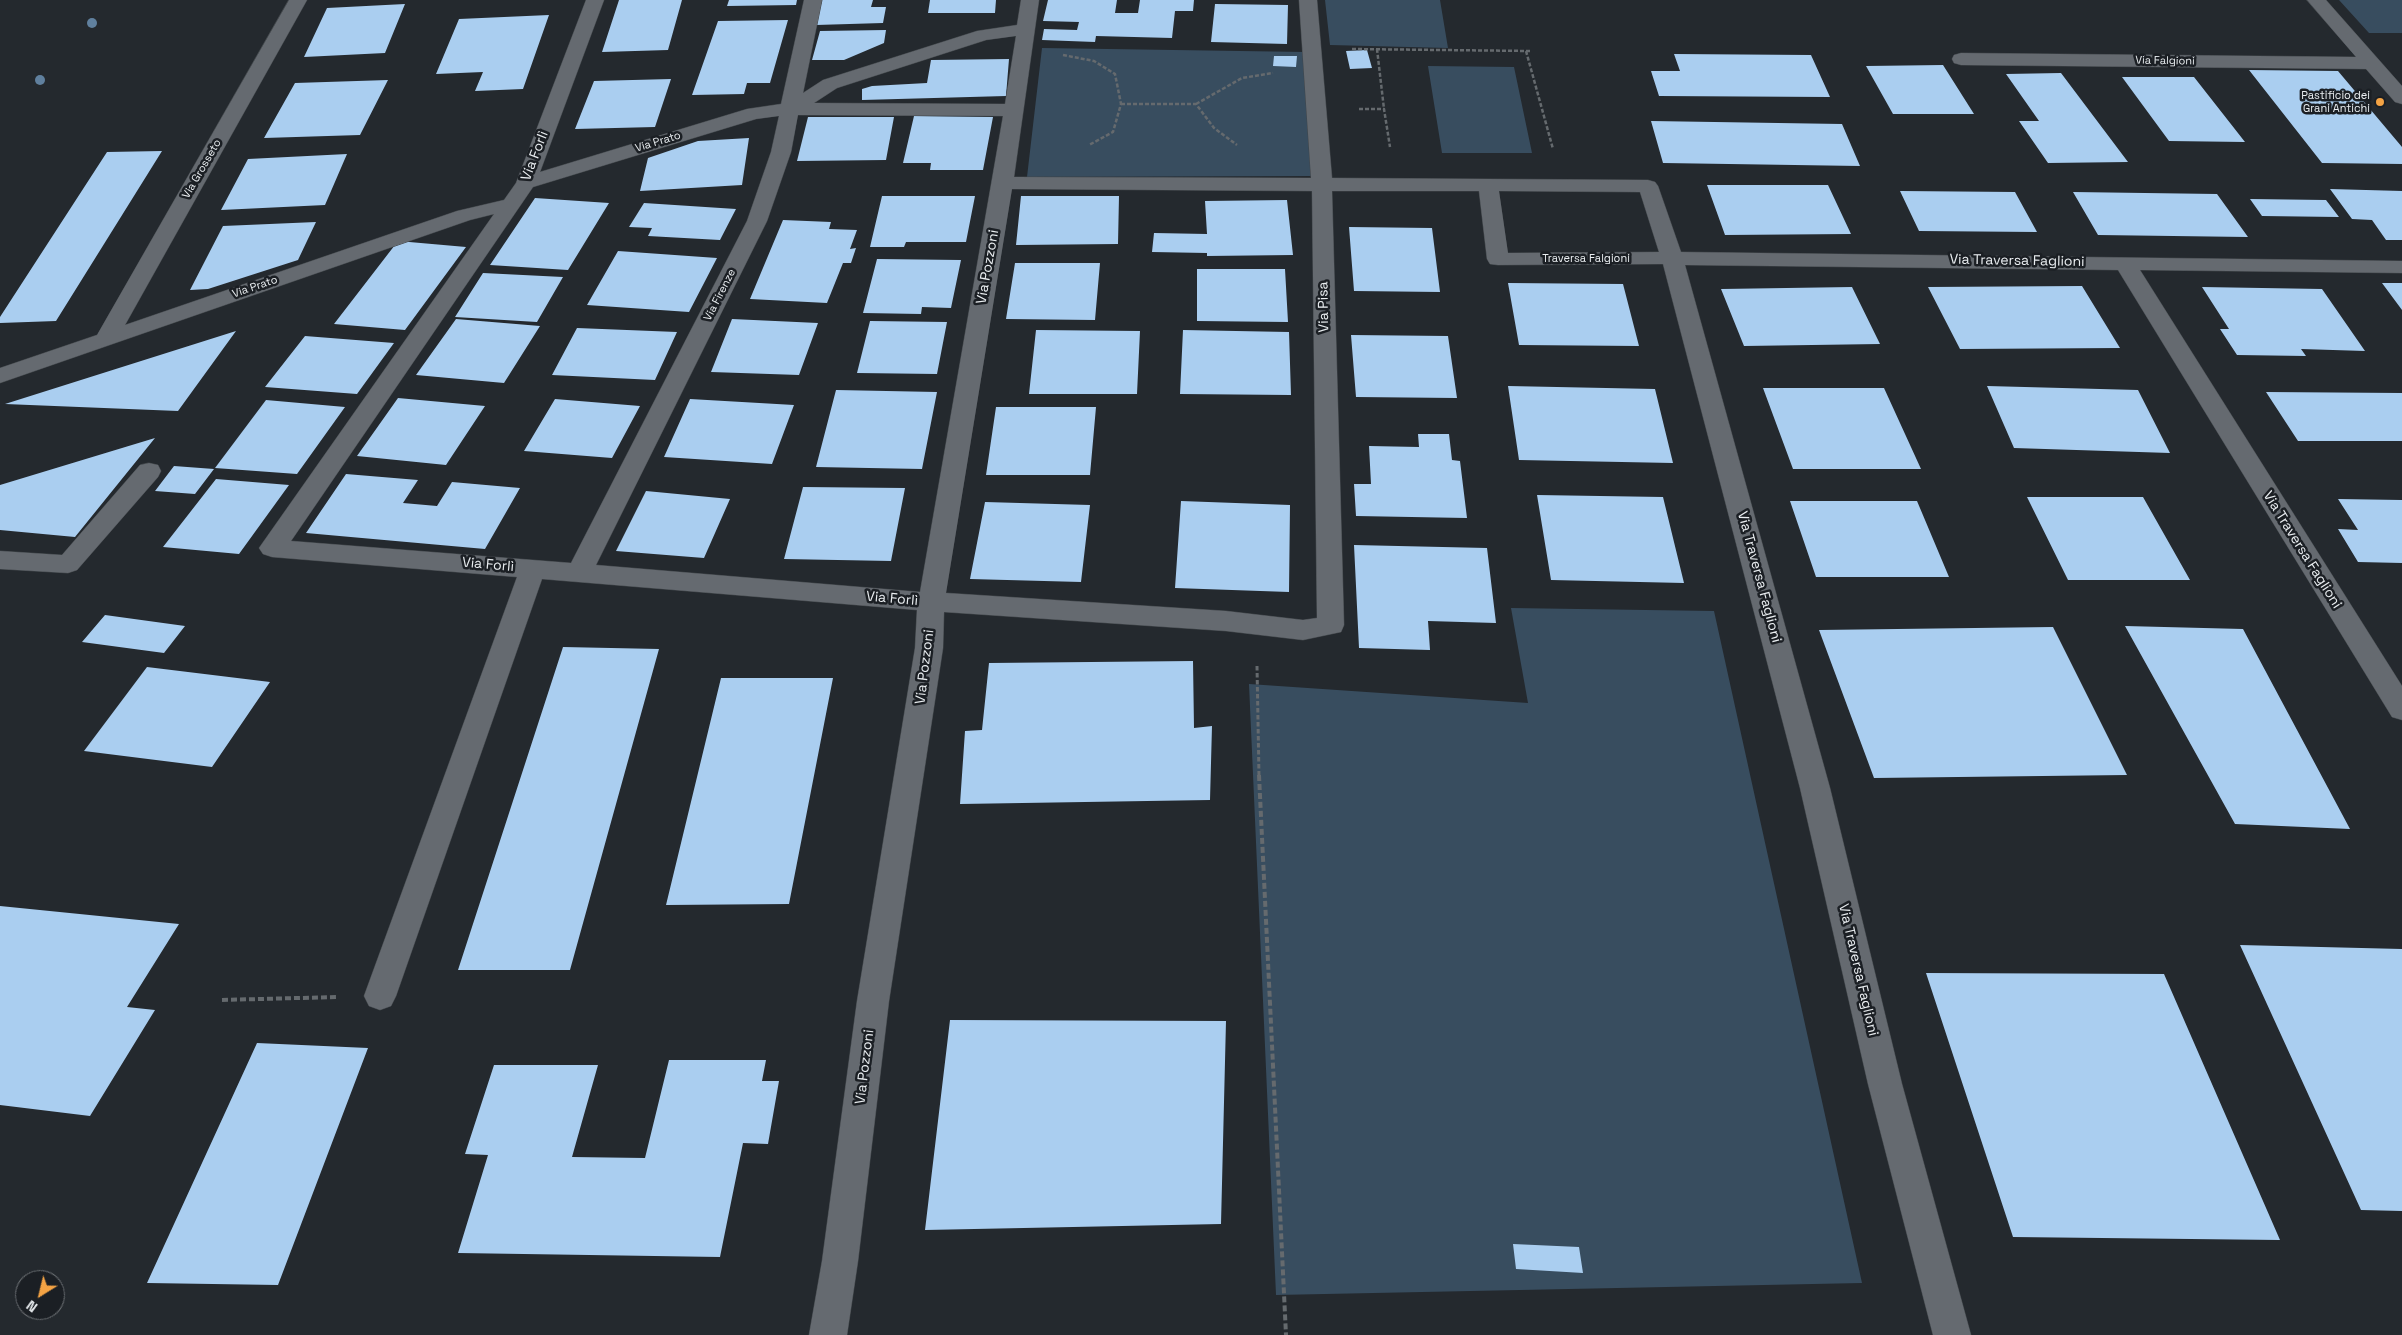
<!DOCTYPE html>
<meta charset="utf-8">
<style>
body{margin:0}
#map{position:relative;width:2402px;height:1335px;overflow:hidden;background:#24292e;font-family:"Space Grotesk",sans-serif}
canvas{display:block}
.north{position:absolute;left:15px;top:1270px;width:50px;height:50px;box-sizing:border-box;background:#1b1f24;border:1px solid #6e7276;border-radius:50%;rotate:216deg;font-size:14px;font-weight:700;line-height:20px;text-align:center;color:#eaeef1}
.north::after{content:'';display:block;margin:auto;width:18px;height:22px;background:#f4a344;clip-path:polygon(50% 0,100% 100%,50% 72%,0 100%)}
</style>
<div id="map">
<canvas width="2402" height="1335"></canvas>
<div class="north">N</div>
</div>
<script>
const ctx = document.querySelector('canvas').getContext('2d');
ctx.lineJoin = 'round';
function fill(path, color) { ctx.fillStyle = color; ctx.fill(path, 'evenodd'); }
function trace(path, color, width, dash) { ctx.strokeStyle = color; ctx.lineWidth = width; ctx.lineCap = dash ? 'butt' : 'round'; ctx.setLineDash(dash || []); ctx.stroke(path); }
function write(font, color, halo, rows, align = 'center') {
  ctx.font = font + ' "Space Grotesk",sans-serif'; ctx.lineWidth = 5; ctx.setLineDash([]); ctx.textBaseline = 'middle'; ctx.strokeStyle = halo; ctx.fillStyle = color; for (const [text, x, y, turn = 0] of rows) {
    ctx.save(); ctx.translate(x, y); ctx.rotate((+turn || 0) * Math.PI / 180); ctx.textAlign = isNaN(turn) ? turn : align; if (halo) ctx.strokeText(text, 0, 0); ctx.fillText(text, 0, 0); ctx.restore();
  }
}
const green = new Path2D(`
 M1325,0H1440L1448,48L1330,45Z
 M2339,0H2402V33H2369Z
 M1042,48L1306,52L1315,176L1027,177Z
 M1428,66L1514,67L1532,153H1442Z
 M1511,608L1714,611L1862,1283L1276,1295L1249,684L1528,703Z`);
const building = new Path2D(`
 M619,0H682L668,50L602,52Z
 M729,0H797L796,5L727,6Z
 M822,0H873L871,7H886L883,23L816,25Z
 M930,0H996L995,13H928Z
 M1048,0H1117L1115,13H1138L1140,0H1194L1193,11H1175L1172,38L1096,36L1095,42L1042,40L1044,29L1077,30L1079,22L1043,21Z
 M405,4L385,53L304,57L327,8Z
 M1215,4L1288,5L1287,44L1211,42Z
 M549,15L523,89L475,91L483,72L436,74L459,19Z
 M788,20L770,83H747L744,94L692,95L718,21Z
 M886,30L884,43L844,60H812L820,31Z
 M1367,50L1372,68L1350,69L1346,51Z
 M1674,54L1811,55L1830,97L1659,96L1651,71H1680Z
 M1274,56H1297L1296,67L1273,66Z
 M1009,59L1006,96L862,100V89L872,86L927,83L931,60Z
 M1943,65L1974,114H1893L1866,66Z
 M2249,70L2338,71L2402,147V164L2322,163Z
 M2061,73L2128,162L2048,163L2019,121H2039L2006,74Z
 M2122,77H2194L2245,142L2169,141Z
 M671,79L655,127L575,129L594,81Z
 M388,80L360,135L264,138L295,83Z
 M914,116L993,117L983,170H930L931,163H903Z
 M808,117H894L886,160L797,161Z
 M1651,121L1842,124L1860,166L1663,163Z
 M749,138L742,185L640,191L648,158L698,141Z
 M162,151L56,321L0,323V317L107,152Z
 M347,154L325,205L221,210L248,159Z
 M1707,185H1828L1851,234L1725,235Z
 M2330,189L2402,191V240H2386L2372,220L2352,219Z
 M1900,191L2015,192L2037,232L1919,231Z
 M2073,192L2217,194L2248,237L2098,235Z
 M882,196H975L966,242H906L904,247H870Z
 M1021,196H1119L1118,244L1016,245Z
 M535,198L609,203L568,270L490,265Z
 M2250,199L2326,200L2339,217L2262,216Z
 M1287,200L1293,255L1207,256V253L1152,252L1154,233L1207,234L1205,201Z
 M644,203L736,209L720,240L648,236L652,228L629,227Z
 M783,220L831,222L829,229L857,230L850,249L856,248L851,263H843L827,303L750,299Z
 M316,222L298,260L208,289L190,290L223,226Z
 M1349,227L1432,228L1440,292L1354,291Z
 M398,241L466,247L405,330L334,324Z
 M618,251L717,258L689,312L587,305Z
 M877,259L961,260L951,308L922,307L921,314L863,313Z
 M1015,263H1100L1095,320L1006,319Z
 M1197,269H1285L1288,322L1197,321Z
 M483,273L563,277L537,322L455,317Z
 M1508,283L1623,284L1639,346L1519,345Z
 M2382,283H2402V310Z
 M2082,286L2120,348L1960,349L1928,287Z
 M1852,287L1880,344L1744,346L1721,289Z
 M2202,287L2322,289L2365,351L2301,349L2306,356L2237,355L2220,329H2229Z
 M456,319L540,326L504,383L416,375Z
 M732,319L818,323L799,375L711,372Z
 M870,321L947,322L937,374L857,373Z
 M577,328L677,332L655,380L552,375Z
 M1036,330L1140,331L1137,394H1029Z
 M1183,330L1289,332L1291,395L1180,394Z
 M236,331L178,411L5,404Z
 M1351,335L1448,336L1457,398L1356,397Z
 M305,336L394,343L357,394L265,387Z
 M1508,386L1655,389L1673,463L1519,460Z
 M1987,386L2138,390L2170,453L2014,448Z
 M1763,388H1884L1921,469H1793Z
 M836,390L937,392L922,469L816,467Z
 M2266,392L2402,393V441H2298Z
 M398,398L485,406L446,465L357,456Z
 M555,399L640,406L612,458L524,451Z
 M690,399L794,405L772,464L664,457Z
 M266,400L345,407L297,474L215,468Z
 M996,407H1096L1090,475H986Z
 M1418,434H1449L1452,460L1460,461L1467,518L1356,516L1354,484H1371L1369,446L1419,447Z
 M155,438L75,537L0,530V485Z
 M174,466L214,469L195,494L155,491Z
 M346,474L418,480L403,503L437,506L452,482L520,488L485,549L306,533Z
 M216,479L289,485L239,554L163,547Z
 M803,487L905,488L891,561L784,559Z
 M646,491L730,499L704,558L616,551Z
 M1537,495L1663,497L1684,583L1551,580Z
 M2027,497H2143L2190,580H2068Z
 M2338,499L2402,500V563L2358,562L2338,529L2358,530Z
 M1181,501L1290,505L1289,592L1175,588Z
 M1790,501H1917L1949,577H1816Z
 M985,502L1090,505L1081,582L970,579Z
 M1354,545L1487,548L1496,623L1428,621L1430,650L1359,648Z
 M105,615L185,626L164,653L82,642Z
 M2125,626L2243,629L2350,829L2235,824Z
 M2053,627L2127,775L1874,778L1819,630Z
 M563,647L659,649L570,970H458Z
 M1193,661L1194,728L1212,726L1210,800L960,804L965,731L982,730L989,663Z
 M147,667L270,682L212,767L84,751Z
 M721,678H833L789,904L666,905Z
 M0,906L179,924L127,1007L155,1010L90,1116L0,1105Z
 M2240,945L2402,949V1211L2361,1210Z
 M1926,973L2164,974L2280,1240L2013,1237Z
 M950,1020L1226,1021L1221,1224L925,1230Z
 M257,1043L368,1048L278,1285L147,1283Z
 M669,1060H766L762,1081H779L768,1144L743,1143L720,1257L458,1253L488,1155L465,1154L494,1065H598L572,1157L645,1158Z
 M1513,1244L1579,1247L1583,1273L1516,1269Z`);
const pathFar2 = new Path2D(`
 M1352,49L1530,51
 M1377,49L1384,109
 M1526,51L1553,149
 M1063,55L1094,61L1115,74L1121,104L1113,132L1089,145
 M1121,104H1196L1214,128L1237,145
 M1196,104L1242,78L1273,73
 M1359,109H1384L1390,147`);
const pathFar1 = new Path2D(`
 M1257,666L1259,776`);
const path = new Path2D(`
 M1259,775L1286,1335
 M222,1000L337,997`);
const lane = new Path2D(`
 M149,463L158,465L161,471L158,477L77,570L68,573L0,569V551L62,555L140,465Z`);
const street = new Path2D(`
 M289,0H307L125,325L457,211L504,200L516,183L586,0H604L540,172L747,109L781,104L804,0H822L803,93L823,80L977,31L1017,25L1021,0H1039L1014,177L1311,178L1299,0H1317L1332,178L1648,180L1655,182L1658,186L1681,252L2402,261V273L2140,270L2402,686V720L2392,717L2118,270L1685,265L1830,788L1902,1084L1971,1335H1933L1868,1084L1800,788L1663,264L1498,265L1490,264L1487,259L1479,191H1332L1344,625L1341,632L1303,640L1226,631L944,612L943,648L889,1001L858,1261L847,1335H809L822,1261L857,1001L915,648L917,610L542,579L396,996L391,1006L380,1010L369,1006L364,996L517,577L272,557L263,554L259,548L494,214L470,220L0,383V368L97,335ZM1016,36L1005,104L814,103L837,88L986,40ZM798,115L1003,116L920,592L596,565L767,221L791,152ZM779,116L771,152L747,221L571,563L291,541L533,187L756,119ZM1012,189L1312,191L1317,618L1303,620L1226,611L946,593ZM1499,191L1640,192L1659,252L1508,253Z
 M2307,0H2326L2402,86V104L2395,102L2366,69L1961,65L1954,63L1952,59L1954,55L1961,53L2356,57Z`);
const trees = [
 [92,23],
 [40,80]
];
const markers = [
 [2380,102,5,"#f4a344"]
];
const farStreetnames = [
 ["Via Falgioni",2165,61,1],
 ["Via Prato",658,142,-17],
 ["Via Grosseto",202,169,-60],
 ["Traversa Falgioni",1586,259],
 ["Via Prato",255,287,-19],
 ["Via Firenze",720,295,-63]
];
const farPoinames = [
 ["Pastificio dei",2370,96],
 ["Grani Antichi",2370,109]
];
const streetNames = [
 ["Via Forlì",535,156,-69],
 ["Via Traversa Faglioni",2017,261,1],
 ["Via Pozzoni",988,267,-80],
 ["Via Pisa",1324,307,-91],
 ["Via Traversa Faglioni",2302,550,58],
 ["Via Forlì",488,565,5],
 ["Via Traversa Faglioni",1759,577,75],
 ["Via Forlì",892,599,5],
 ["Via Pozzoni",925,667,-83],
 ["Via Traversa Faglioni",1858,970,77],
 ["Via Pozzoni",865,1067,-83]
];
fill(green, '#384d5f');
fill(building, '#aacef0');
trace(lane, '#42474b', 1);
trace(street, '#42474b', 1);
trace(pathFar2, '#656a6e', 2.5, [4, 2]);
trace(pathFar1, '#656a6e', 3, [4.5, 2.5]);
trace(path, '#656a6e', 4, [6, 3]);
fill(lane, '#656a70');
fill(street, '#656a70');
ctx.fillStyle = '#60809e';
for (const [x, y] of trees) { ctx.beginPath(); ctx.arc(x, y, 5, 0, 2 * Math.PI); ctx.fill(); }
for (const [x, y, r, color] of markers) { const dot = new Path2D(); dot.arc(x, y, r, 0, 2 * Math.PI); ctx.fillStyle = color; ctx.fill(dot); trace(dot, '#1b1f24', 2); }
write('11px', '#eaeef1', '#1b1f24', farStreetnames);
write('11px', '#eaeef1', '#1b1f24', farPoinames, 'right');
write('14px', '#eaeef1', '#1b1f24', streetNames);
</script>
